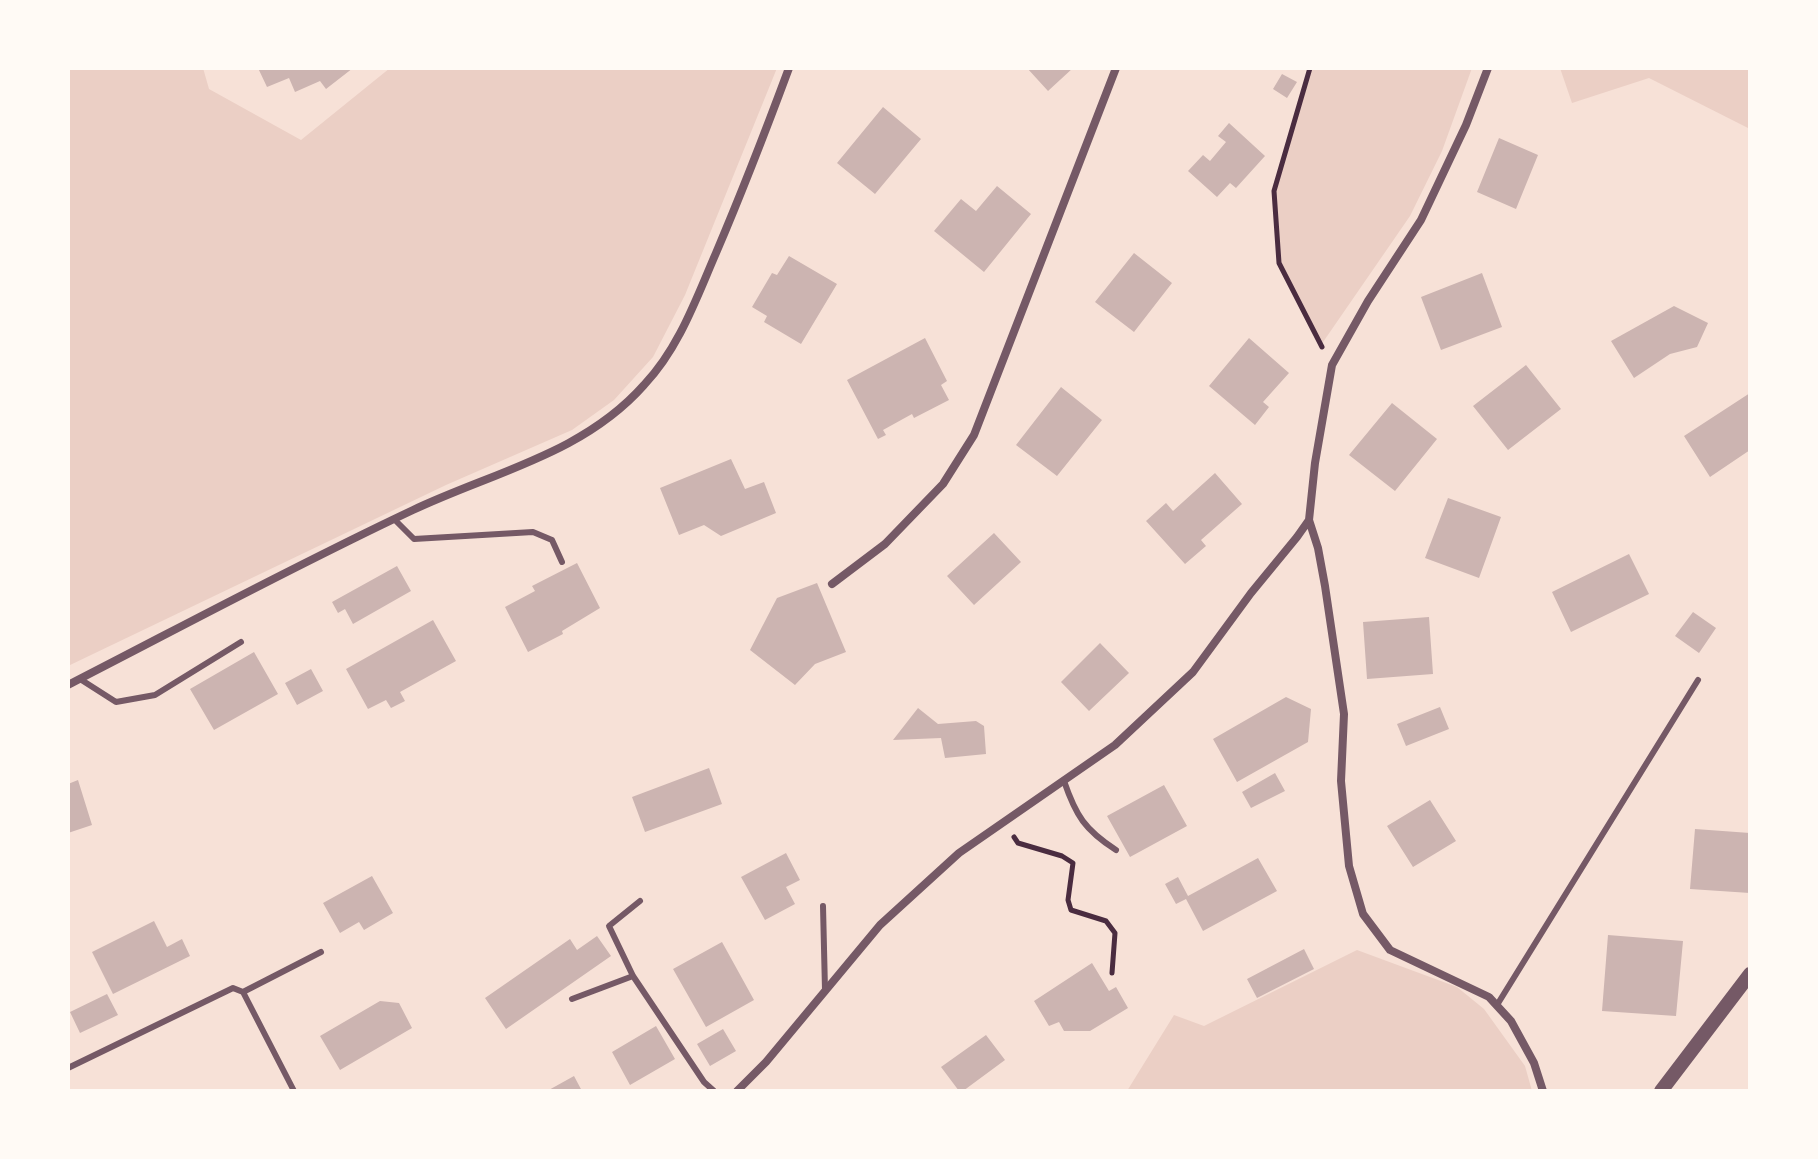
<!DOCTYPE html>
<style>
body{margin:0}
#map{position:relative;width:1818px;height:1159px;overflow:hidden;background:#f7e1d7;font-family:"PT Serif",serif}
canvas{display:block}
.frame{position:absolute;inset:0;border:70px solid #fffaf5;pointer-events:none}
</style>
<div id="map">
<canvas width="1818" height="1159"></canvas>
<div class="frame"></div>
</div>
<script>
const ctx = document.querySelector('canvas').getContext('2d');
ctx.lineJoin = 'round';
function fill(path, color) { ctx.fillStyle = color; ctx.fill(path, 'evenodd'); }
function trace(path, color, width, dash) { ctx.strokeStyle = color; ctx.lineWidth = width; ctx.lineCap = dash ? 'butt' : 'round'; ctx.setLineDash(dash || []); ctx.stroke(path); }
const green = new Path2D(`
 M68,68H203L209,89L301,140L390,68H777L685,295L653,357L614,400L572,430L446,485L68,666Z
 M1310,68H1472L1442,151L1410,216L1321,345L1279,263L1274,191Z
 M1560,68H1750V129L1649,78L1572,103Z
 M1357,950L1457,987L1484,1009L1525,1066L1532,1091H1127L1174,1015L1204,1026Z`);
const building = new Path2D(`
 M258,68H353L326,89L320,81L295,92L289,78L267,87Z
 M1027,68H1073L1048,91Z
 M1282,74L1297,82L1287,98L1273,89Z
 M883,107L921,139L875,194L837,163Z
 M1229,123L1265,156L1236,188L1230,183L1217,197L1188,171L1203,155L1210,161L1226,142L1218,136Z
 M1499,138L1538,155L1516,209L1477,192Z
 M997,186L1031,214L984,272L934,231L961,199L976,211Z
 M1134,253L1172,283L1134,332L1095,302Z
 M789,256L837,284L801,344L764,322L767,316L752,307L772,273L777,275Z
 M1482,273L1502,327L1441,350L1421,297Z
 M1674,306L1708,323L1697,347L1670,354L1634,378L1611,341Z
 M925,338L947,381L941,385L949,400L914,418L912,414L883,430L886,435L878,439L847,380Z
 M1249,338L1289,373L1263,402L1269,407L1255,425L1209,386Z
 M1526,365L1561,409L1508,450L1473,406Z
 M1061,387L1102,420L1057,476L1016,445Z
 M1750,393V450L1710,477L1684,436Z
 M1392,403L1437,439L1395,491L1349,455Z
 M731,459L745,489L764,482L776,513L721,536L704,525L679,535L660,488Z
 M1215,473L1242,504L1201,540L1206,546L1185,564L1146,521L1166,503L1173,511Z
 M1448,498L1501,517L1479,578L1425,558Z
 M994,533L1021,562L974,605L947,576Z
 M1629,554L1649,594L1571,632L1552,592Z
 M577,563L600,608L562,631L563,634L528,652L505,607L535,591L532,586Z
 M397,566L411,591L353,624L345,609L338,613L332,602Z
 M817,583L846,652L815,664L795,685L750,650L777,598Z
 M1693,612L1716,628L1699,653L1675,636Z
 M1429,617L1433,674L1367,679L1363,622Z
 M433,620L456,661L400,692L405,701L391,708L386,700L368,709L346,669Z
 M1100,643L1129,673L1089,711L1061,682Z
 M254,652L278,694L214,730L190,689Z
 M311,669L323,691L297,705L285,683Z
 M1286,697L1311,709L1308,742L1237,782L1213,739Z
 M1440,707L1449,729L1406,746L1397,724Z
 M918,708L938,724L976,721L984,726L986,754L945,758L941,738L893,740Z
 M709,768L722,804L645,832L632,797Z
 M1275,773L1285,791L1251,808L1242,792Z
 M78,780L92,825L68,833V784Z
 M1164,785L1187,826L1130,857L1107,816Z
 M1430,800L1456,841L1413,867L1387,826Z
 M1695,829L1750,833V893L1690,889Z
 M786,853L800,880L786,887L795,904L765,920L741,877Z
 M1258,858L1277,891L1203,931L1186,899L1176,904L1165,884L1178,877L1188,896Z
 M372,876L393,913L364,930L359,922L340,933L323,903Z
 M154,921L167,947L182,939L190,956L113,994L92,952Z
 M1608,935L1683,941L1676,1016L1602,1011Z
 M597,936L611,956L506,1029L485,998L570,939L577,950Z
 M722,942L754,1000L706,1027L673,969Z
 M1304,949L1314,969L1257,998L1247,979Z
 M1092,963L1109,991L1116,987L1128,1008L1090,1031H1064L1059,1022L1049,1026L1034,1001Z
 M107,994L118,1015L80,1033L70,1012Z
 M380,1001L399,1003L412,1028L340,1070L320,1036Z
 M656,1026L675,1059L630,1085L612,1052Z
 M723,1029L736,1051L710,1066L697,1044Z
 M986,1035L1005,1060L963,1091H959L941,1067Z
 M574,1076L582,1091H547Z`);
const path = new Path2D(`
 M1310,68L1274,191L1279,263L1322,347
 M1014,837L1018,843L1062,856L1073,863L1068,900L1071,910L1106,921L1115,933L1112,973`);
const service = new Path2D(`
 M394,519L414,539L533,532L552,540L562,562
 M80,679L116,702L155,695L241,642
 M1064,781C1076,816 1085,830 1116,850
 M640,901L609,926L633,976L704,1082L714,1091
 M823,906L825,990
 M243,992L321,952
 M572,999L633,976
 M1497,1005L1698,680
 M68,1068L233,988L243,992L294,1091`);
const minor = new Path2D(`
 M1309,520L1318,548L1325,586L1344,714L1341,781L1349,866L1363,914L1390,950L1489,997L1511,1021L1534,1063L1543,1091
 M832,584L885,544L943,484L974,435L1116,68
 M68,685C183,626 296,565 413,510C493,472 583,454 644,385C679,348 696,299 716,253C742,192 766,130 789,68
 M737,1091L766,1062L880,925L959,853L1115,745L1193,672L1251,593L1297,537L1309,520L1315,463L1332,365L1368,301L1421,220L1466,125L1488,68`);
const tertiary = new Path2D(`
 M1661,1091L1750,974`);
fill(green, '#ebcfc5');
fill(building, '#ccb4b1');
trace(path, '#4a2c40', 5);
trace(service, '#755966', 6);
trace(minor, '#755966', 8);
trace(tertiary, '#755966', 14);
</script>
